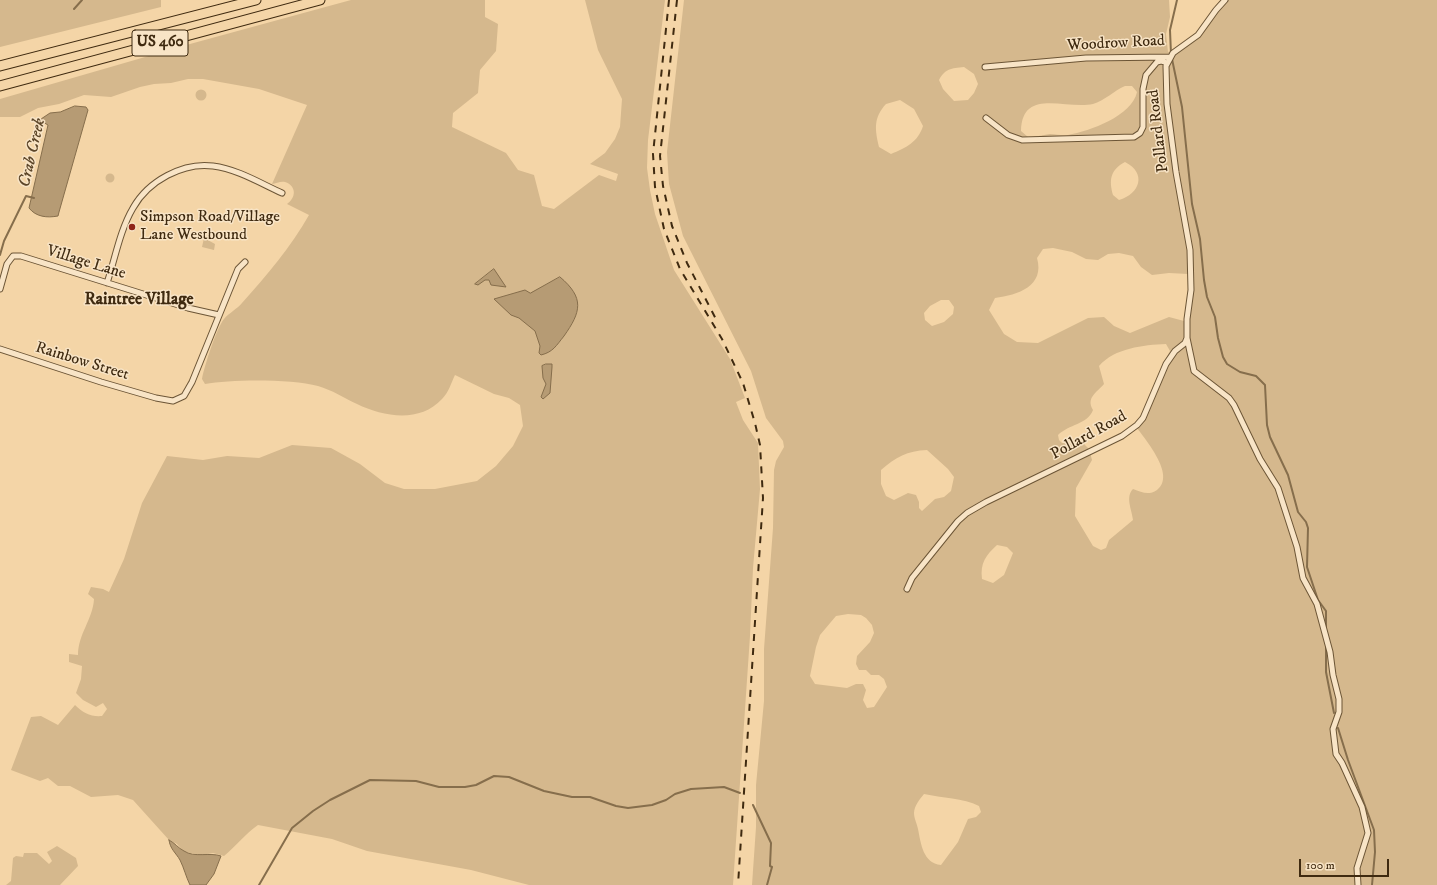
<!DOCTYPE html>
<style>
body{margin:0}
#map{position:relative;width:1437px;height:885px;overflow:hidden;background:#f4d5a7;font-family:"IM FELL DW Pica",serif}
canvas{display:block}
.scale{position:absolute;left:1299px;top:859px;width:90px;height:18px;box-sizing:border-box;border:2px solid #3f2a10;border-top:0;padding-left:5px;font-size:12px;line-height:14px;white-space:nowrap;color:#3f2a10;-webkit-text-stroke:3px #f8e4c6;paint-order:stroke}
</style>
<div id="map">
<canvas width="1437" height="885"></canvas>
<div class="scale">100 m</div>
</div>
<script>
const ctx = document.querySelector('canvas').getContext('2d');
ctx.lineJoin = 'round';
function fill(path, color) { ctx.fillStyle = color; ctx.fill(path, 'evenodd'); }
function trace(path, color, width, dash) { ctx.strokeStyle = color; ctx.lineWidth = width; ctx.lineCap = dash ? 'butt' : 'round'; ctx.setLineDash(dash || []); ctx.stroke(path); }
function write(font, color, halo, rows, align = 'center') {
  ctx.font = font + ' "IM FELL DW Pica",serif'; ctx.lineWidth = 3; ctx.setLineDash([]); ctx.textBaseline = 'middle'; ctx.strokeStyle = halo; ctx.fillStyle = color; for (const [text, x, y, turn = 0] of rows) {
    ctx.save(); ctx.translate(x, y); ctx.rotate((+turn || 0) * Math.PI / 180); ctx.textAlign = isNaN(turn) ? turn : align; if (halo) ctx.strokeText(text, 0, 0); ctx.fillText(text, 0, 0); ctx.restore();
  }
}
const green = new Path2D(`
 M0,0H161V7L0,47Z
 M351,0H485V17L498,24L496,51L480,70L478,93L453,113L452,127L506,153L518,170L534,175L542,206L554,209L599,175L616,181L618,174L590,164L605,153L615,139L620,127L622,99L598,50L585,0H665L648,140L647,168L650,190L655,214L674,270L730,359L745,398L736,402L743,420L758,443L760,489L753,568L750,636L733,885H529L471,870L367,851L332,839L258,825C245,834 236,846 224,856L213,853L203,855L184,852L177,844L169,840L133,800L118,795L91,797L70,786H58L48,778L40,781L11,770L31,717L41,716L58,725L75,705C83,713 91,717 102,716L107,709L103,703L96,707L83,700L76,693L81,679L82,666L69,662V654L78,655C78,634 93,619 94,599L88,594L91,587L103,589L109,592L124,559L142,503L167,456L203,460L227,456L259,458L292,445L331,448L360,464L385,483L404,489H435L477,481L496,466L513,446L523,426L520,405L509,398L494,394L455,375C451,383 449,392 442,399C420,423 384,417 357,404C344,398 332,390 318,386C292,379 232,379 205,384L202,379C204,367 217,327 224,319C229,313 237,309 242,303C267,275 291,247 309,215L287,204C296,198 297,186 285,182C280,181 276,184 272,184L307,105L259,89L203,79H188L171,83L154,84L140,87L111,97L84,95L59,104L38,108L20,117H0V99L190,44Z
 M684,0H1169L1170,17L1166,34L1168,52L1172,51L1197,32L1222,0H1437V885H752L756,827V785L764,701V649L773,528L774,470L776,461L784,447L783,441L766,418L751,371L683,236L669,184L667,152ZM964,67L974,74L978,84L974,93L968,100L954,101L943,89L939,80C945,69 951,68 964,67ZM1125,86H1132L1137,92C1132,116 1090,131 1068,135C1062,136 1056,134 1050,134C1042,135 1035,137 1028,137L1021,131C1022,87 1066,110 1093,104C1104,101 1115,90 1125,86ZM900,100L914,109L923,126C918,142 906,148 891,154L879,147C875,130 873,118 886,104ZM1125,162C1147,173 1140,194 1119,200L1113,195C1109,180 1110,170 1125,162ZM1053,248L1072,252L1086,259L1098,260L1108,254L1119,253L1133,256L1141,267L1152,275L1169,273L1188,274V293L1184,321L1169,317L1130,333L1114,326L1104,317L1088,318L1038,343L1017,342L1004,334L989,310L995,298C1018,295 1045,286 1037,258L1043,249ZM941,300H949L954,307L953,314L944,322L932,326L925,320L924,313L930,306ZM1166,344L1170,351C1156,374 1153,404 1134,424C1144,438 1177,475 1157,490C1148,496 1142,492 1133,489C1125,497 1132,510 1133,520L1109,540L1106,548L1101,550L1093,546L1075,516L1076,488L1092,460L1089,449L1084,444L1062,443L1059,440L1058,435C1069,424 1087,425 1093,410C1086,398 1096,393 1104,384L1099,366C1115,348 1143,345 1166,344ZM927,450L948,469L954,477L951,491L944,497L935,499L922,511L919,508V502L916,495L908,493L894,500L886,496L881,484V470C896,457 907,451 927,450ZM997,545L1007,547L1013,553L1004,575L993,583L982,579C980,563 986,555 997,545ZM848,614L861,615L866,618L872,625L874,633L870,642L857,656L856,664L859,670H866L871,675H879L884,679L887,687L874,707L867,708L863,700L866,690L863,684H856L847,688L815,684L810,676L816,647L820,635L836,616ZM924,794C942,798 963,798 979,806L981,812L976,817L968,819L958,842L941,865C923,863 921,844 918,829C917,824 914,818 914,813C914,806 920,799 924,794Z
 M195.5 95a5.5 5.5 0 1 1 11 0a5.5 5.5 0 1 1-11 0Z
 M105.5 178a4.5 4.5 0 1 1 9 0a4.5 4.5 0 1 1-9 0Z
 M204,238L215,244L214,250L202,247Z
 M57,846L76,858L78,866L60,885H6L11,881L13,858L16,856L23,857L24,853H37L49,864L52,861L47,852Z`);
const water = new Path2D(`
 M75,106L86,107L88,110L59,212L58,216C47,218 36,217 29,208L48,125L41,121V119L50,113L60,112Z
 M494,269L506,287L491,285L489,280H485L478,285L475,284Z
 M560,277C585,298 581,312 564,336C556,346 553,352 541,355L539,353L540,346L535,331L519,318L511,315L494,299L525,290L530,293Z
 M546,364H552V367L550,393L543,399L541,397L546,384L543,378L542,366Z
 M169,840C175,843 178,848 184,851C194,858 210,852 221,856L214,874L206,885H190C186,877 184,868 180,860C176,853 170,849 169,840Z`);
const stream = new Path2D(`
 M74,9L82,0
 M1171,54L1170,30L1177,0
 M1172,59L1182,107L1192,204L1200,239L1204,280L1207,297L1215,317L1218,338L1223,357L1227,364L1240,372L1256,376L1265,385L1267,425L1270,437L1288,475L1298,512L1306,522L1308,528L1307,567L1318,600L1326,611V631
 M0,255L4,241L26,196L34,198
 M1326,647V672L1334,713
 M1338,728L1348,760L1374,830L1375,852L1372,885
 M753,805L771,843L770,866L772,867L767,885
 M259,885L292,828L313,811L330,800L370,780L416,781L439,787H465L476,785L494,776L509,777L544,791L572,797H590L616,806L628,808L652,805L666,800L675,794L691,789L724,787L740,793`);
const minor = new Path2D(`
 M985,67L1086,58L1170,57
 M986,118L1008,135L1022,140L1134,137L1140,133L1143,127V89L1146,75L1157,62L1161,61L1167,63
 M107,283C115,259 120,230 133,208C148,181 183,162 213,166C237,169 260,183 282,193
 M0,289L7,264L13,256H21L188,308L219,315
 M1187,338L1194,371L1229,398L1234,405L1260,459L1278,488L1297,547L1303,578L1317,604L1330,652L1333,675L1339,699V712L1333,729L1336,754L1342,763L1362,807L1368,833L1357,868L1358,885
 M0,349L101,382L156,398L173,401L184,396L192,382L238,269L245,262
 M907,589L912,578L958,521L967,513L986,502L1122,436L1137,425L1143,418L1166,364L1175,351L1185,343L1187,338V319L1191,290L1190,250L1176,172L1167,104L1166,66L1173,53L1198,35L1216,10L1225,0`);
const motorway = new Path2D(`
 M0,66L256,0
 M0,86L320,0`);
const rail = new Path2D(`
 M669,0L653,154L655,187L664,229L680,269L722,339L743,383L755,423L760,445L763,498L738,885
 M677,0L660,156L663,186L672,226L687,263L718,323`);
const markers = [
 [132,227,4,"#8f2418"]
];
const shields = [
 [160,43,56]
];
const shieldNames = [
 ["US 460",160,43]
];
const streetNames = [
 ["Woodrow Road",1116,44,-3],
 ["Pollard Road",1159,131,-97],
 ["Village Lane",86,263,17],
 ["Rainbow Street",82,362,17],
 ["Pollard Road",1089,436,-29]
];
const poiNames = [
 ["Simpson Road/Village",140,218],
 ["Lane Westbound",140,236]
];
const waterNames = [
 ["Crab Creek",33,153,-77]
];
const neighbourhoodNames = [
 ["Raintree Village",139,300]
];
fill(green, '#d5b88d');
fill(water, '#b69b74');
trace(water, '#866e4c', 1);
trace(stream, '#866e4c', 2);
trace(minor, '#6c5536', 7);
trace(motorway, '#3f2a10', 11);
trace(minor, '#f8e4c6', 5);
trace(motorway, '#f4d5a7', 9);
trace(rail, '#3f2a10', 2, [7, 7]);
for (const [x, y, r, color] of markers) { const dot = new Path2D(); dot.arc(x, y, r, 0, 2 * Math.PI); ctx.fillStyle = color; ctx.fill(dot); trace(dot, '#f8e4c6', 1.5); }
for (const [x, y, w] of shields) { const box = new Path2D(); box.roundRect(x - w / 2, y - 13, w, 26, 3); ctx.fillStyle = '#f8e4c6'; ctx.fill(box); trace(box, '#3f2a10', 1); }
write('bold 15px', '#3f2a10', null, shieldNames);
write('16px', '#3f2a10', '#f8e4c6', streetNames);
write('16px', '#3f2a10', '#f8e4c6', poiNames, 'left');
write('italic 17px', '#5d4629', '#f8e4c6', waterNames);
write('bold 17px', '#3f2a10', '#f8e4c6', neighbourhoodNames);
</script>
